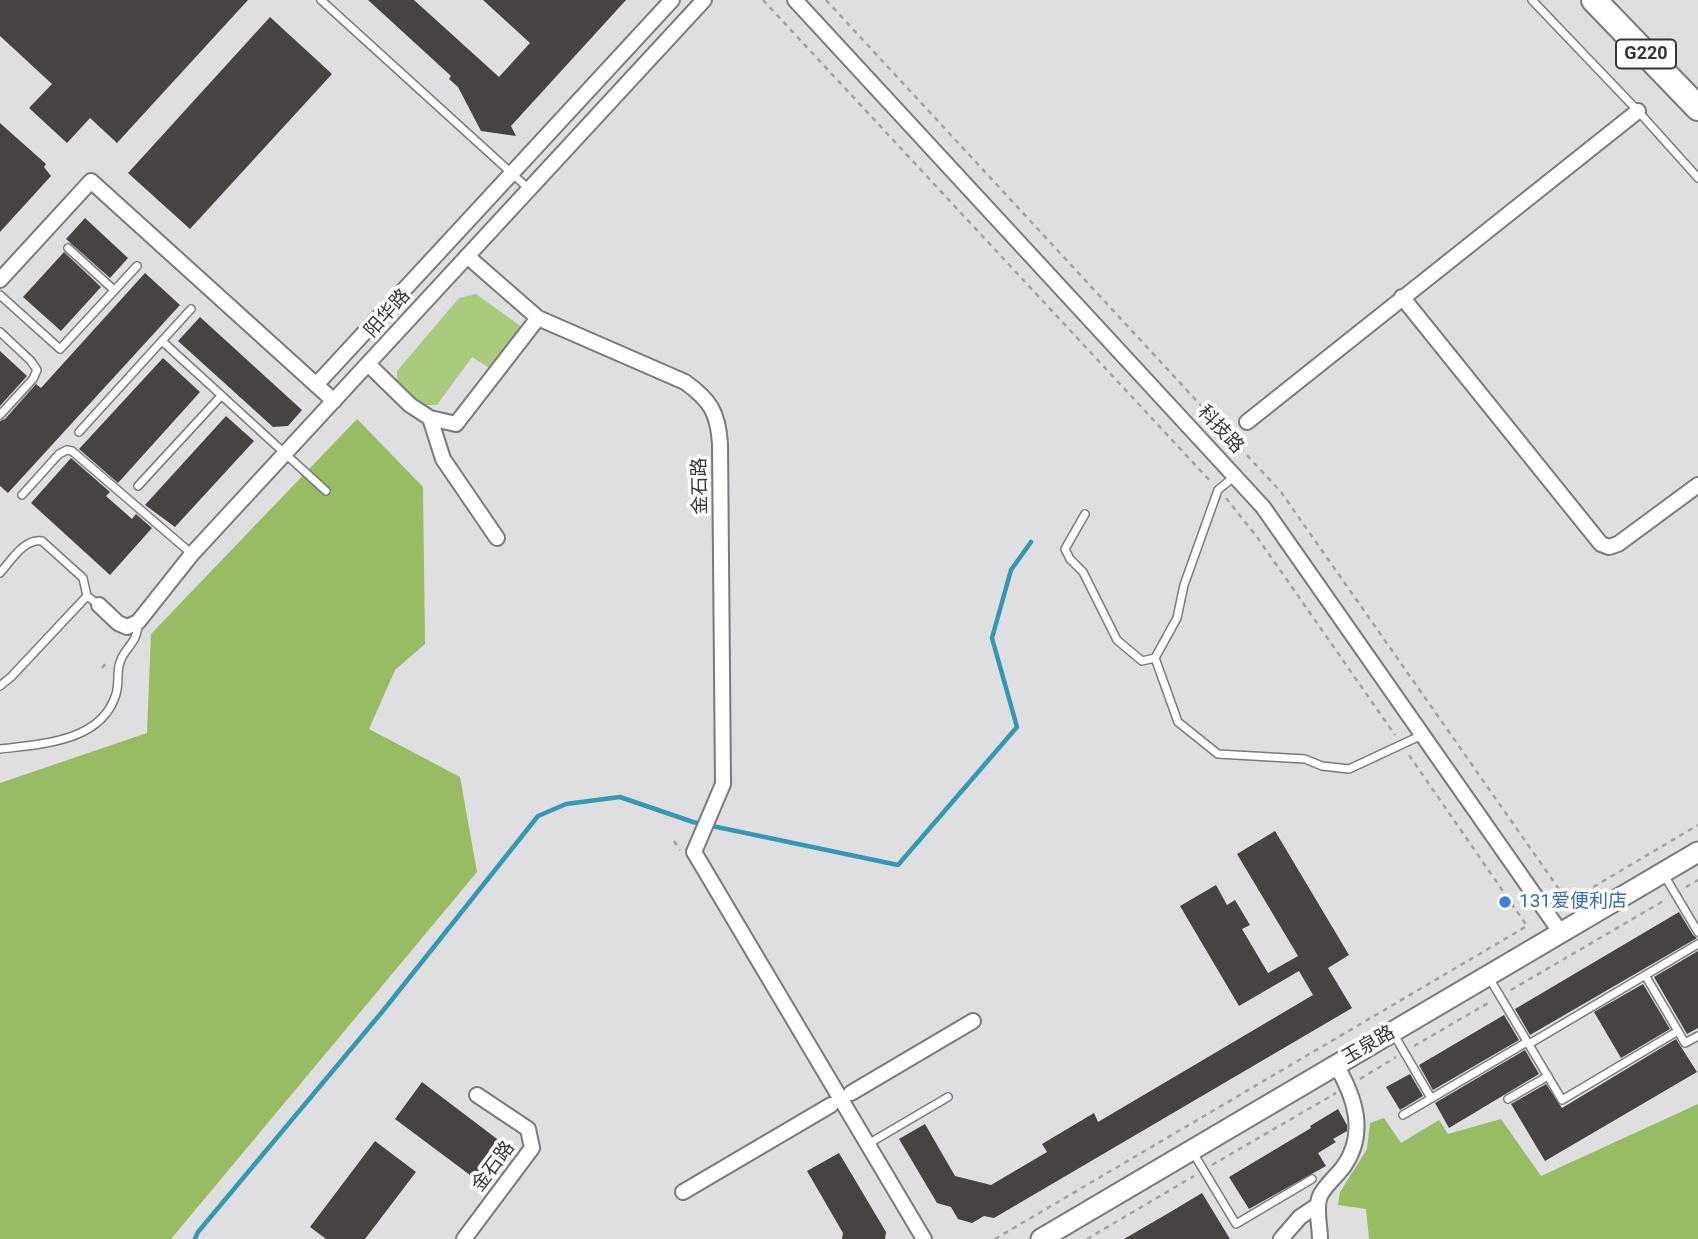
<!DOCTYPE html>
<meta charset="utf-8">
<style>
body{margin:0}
canvas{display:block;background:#dfdee1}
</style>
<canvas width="1698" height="1239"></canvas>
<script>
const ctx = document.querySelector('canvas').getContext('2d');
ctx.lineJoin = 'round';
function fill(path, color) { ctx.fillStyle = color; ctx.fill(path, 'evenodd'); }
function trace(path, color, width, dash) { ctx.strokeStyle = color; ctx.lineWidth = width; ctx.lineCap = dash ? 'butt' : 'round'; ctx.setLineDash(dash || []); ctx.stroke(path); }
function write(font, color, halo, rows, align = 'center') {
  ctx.font = font + ' Roboto,"Noto Sans SC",sans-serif'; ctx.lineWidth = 7; ctx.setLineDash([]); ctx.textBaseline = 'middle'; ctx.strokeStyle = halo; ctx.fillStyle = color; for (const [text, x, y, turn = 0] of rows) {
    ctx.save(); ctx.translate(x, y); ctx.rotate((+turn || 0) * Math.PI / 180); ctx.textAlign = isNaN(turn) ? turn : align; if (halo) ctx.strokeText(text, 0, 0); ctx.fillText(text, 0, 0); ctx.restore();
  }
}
const green = new Path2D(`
 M476,294L522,327L491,369L472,357L437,405H424L397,383V371L459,298Z`);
const forest = new Path2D(`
 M357,419L423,487L425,644L395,670L369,729L460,777L477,872L171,1239H0V783L147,733L151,634Z
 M1698,1104V1239H1369L1366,1209L1338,1205L1340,1192L1367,1149L1370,1123L1384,1118L1401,1143L1439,1120L1448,1134L1501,1119L1541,1176Z`);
const stream = new Path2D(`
 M195,1239L198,1232L382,1012L538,816L566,804L620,797L693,822L898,865L1017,727L992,638L1011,570L1031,542`);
const building = new Path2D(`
 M0,0H248L117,143L90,118L67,143L29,108L52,84L0,36Z
 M368,0H414L499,77L530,43L483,0H626L511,126L516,136L481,131L458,87L449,79L451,76Z
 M270,17L332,74L190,229L128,173Z
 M0,123L46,164L44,167L51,176L0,232Z
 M85,218L128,258L110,278L66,239Z
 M64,252L101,287L61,331L23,297Z
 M145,273L180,305L8,493L0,486V421L5,419L36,384L41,388Z
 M200,317L302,410L288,426L273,427L178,341Z
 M0,351L27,376L0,406Z
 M163,358L200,392L118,483L79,449Z
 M226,416L254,441L175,527L145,505Z
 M71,458L110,492L106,496L132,519L136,514L152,528L110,575L31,503Z
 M1275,831L1349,955L1328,968L1352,1008L994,1218L984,1216L972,1223L958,1219L951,1207L937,1203L899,1139L925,1124L955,1176L991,1185L1047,1152L1042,1144L1094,1113L1098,1122L1313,995L1299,971L1239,1006L1180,906L1216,885L1227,905L1235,900L1250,925L1242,929L1268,973L1298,956L1237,854Z
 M1679,912L1693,935L1697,938L1530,1035L1515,1009Z
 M1698,951V1028L1687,1034L1654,977Z
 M1643,984L1670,1029L1621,1058L1594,1012Z
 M1504,1015L1519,1040L1433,1090L1419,1065Z
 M1676,1039L1697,1072L1545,1161L1511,1104L1546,1084L1562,1108Z
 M1525,1050L1539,1074L1449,1128L1435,1103Z
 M1410,1074L1423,1096L1400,1110L1386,1087Z
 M422,1082L505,1145L478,1181L395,1119Z
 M1338,1109L1347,1125V1131L1333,1139L1336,1142L1318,1153L1326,1166L1249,1209L1229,1177L1311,1128L1310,1126Z
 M375,1141L416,1172L365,1239H326L310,1227Z
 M839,1153L886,1232L885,1239H842L843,1233L807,1171Z
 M1202,1193L1230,1239H1124L1172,1211Z`);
const path = new Path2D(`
 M763,0L1212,483
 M826,0L1281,492L1568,902L1698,825
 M1226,498L1257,537L1395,735
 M102,668L108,661
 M674,841L680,850
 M1686,887L1698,880
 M1511,990L1665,900
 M1414,1046L1490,1002
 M1360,1079L1396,1057
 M1212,1165L1336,1093
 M995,1239L1527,926L1409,755
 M1087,1239L1194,1176`);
const lane = new Path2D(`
 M321,0L529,189
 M1532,0L1638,111L1698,178
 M68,248L114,290
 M0,295L60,349L137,266
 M0,332L31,361L37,370L33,379L0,415
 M162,341L326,491
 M79,432L191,309
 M1236,475L1218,490L1184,585L1177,618L1155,658L1178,722L1218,754L1305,759L1322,766L1349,769L1422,735
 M138,486L221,396
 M22,495L59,454L67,450L72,451L192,554
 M1085,514L1065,549L1070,559L1083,572L1117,640L1142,661L1155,658
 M0,573C11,561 24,538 42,541L83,578L87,596L99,605
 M0,686L11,677L87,596
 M0,749C41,744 102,742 116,694C119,685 117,675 119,666C122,648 138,645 138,623
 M1664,875L1698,932
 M1645,975L1685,1043L1698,1036
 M1488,976L1562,1100L1678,1031
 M1393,1033L1431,1098
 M1529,1044L1698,944
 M1508,1099L1548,1076
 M1403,1115L1527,1042
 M868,1144L948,1097
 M1192,1151L1236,1224L1312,1179`);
const street = new Path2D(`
 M795,0L1263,507L1561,933
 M467,256L538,318L685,382C710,400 718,412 720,444L723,784L694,852L924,1239
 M0,280L91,181L334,401
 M1402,297L1601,544L1609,547L1618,544L1698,485
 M368,364L410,405L430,418L456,424L538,318
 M316,385L672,0
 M430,418L443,459L497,538
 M1247,422L1638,111
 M99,605L118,623L127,627L138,622L192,554L704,0
 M851,1093L973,1021
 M683,1192L831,1105
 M464,1239L532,1148L528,1129L477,1095
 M1281,1239L1300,1217L1318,1205
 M1320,1239C1320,1226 1315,1208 1320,1196C1325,1185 1337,1176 1344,1166C1367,1133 1355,1097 1336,1065`);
const secondary = new Path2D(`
 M1041,1239L1698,852`);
const highway = new Path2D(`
 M1594,0L1698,108`);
const markers = [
 [1505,902,7,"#3f7fe0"]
];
const shields = [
 [1646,54,60]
];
const shieldNames = [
 ["G220",1646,54]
];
const streetNames = [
 ["阳华路",388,314,-48],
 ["科技路",1220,430,47],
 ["金石路",701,486,-91],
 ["玉泉路",1369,1046,-30],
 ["金石路",494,1167,-53]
];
const shopNames = [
 ["131爱便利店",1519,902]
];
fill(green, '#aacb7e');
fill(forest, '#97bc61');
trace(stream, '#3398b1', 4.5);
fill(building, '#464342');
trace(lane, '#7a797c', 10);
trace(street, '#7a797c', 18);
trace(secondary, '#7a797c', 23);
trace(highway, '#7a797c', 28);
trace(path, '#a3a2a4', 2.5, [5, 5]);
trace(lane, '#fff', 7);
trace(street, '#fff', 14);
trace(secondary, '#fff', 19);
trace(highway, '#fff', 24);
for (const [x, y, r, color] of markers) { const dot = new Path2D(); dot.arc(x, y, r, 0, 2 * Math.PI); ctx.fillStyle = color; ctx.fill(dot); trace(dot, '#fff', 2.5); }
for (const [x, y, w] of shields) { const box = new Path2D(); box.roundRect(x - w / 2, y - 14.5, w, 29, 5); ctx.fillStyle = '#fff'; ctx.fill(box); trace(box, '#353536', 2); }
write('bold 18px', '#353536', null, shieldNames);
write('19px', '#353536', '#fff', streetNames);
write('19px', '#366cbe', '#fff', shopNames, 'left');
</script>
